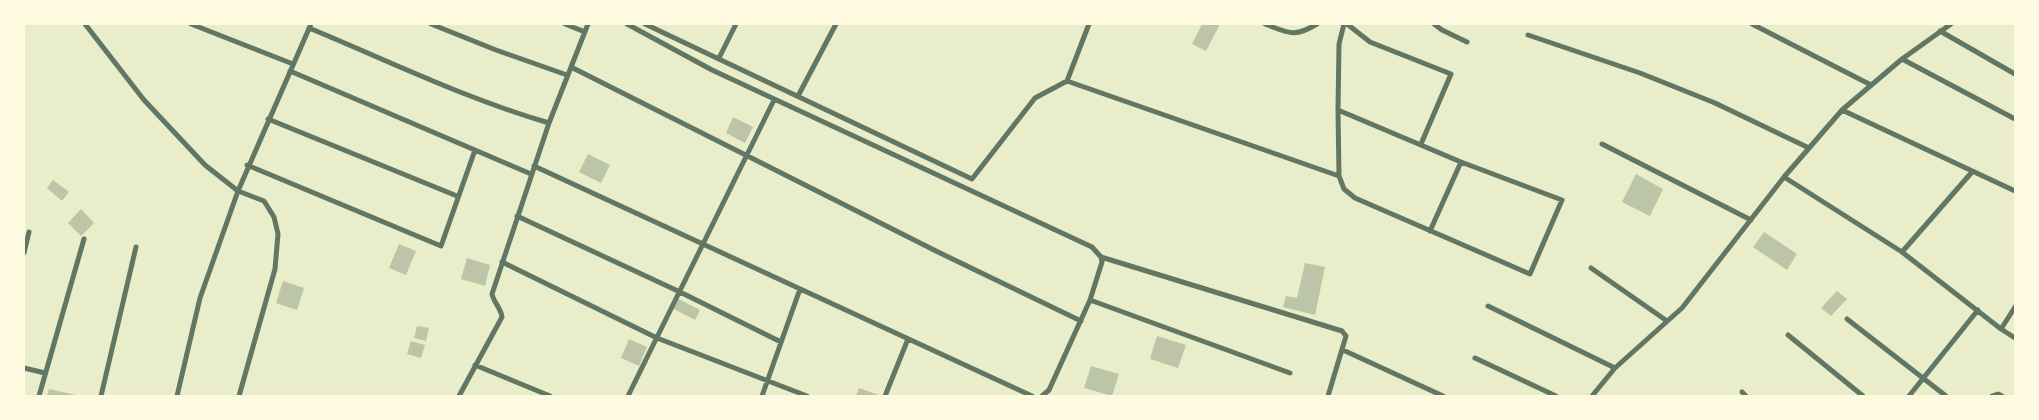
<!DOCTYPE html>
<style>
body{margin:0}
#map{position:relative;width:2039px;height:420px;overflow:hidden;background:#e9edc9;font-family:"Varela Round",sans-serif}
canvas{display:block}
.frame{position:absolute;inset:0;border:25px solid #fefae0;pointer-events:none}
</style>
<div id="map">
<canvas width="2039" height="420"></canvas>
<div class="frame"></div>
</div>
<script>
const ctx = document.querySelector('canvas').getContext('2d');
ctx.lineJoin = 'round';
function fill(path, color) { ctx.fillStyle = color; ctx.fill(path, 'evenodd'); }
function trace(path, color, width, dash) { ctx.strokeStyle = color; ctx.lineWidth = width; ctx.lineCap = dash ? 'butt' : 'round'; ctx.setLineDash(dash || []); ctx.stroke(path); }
const building = new Path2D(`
 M1202,24H1220L1206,51L1192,44Z
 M733,117L753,127L745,143L726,133Z
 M588,154L610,165L601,183L579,172Z
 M1636,174L1663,189L1650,216L1622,202Z
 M53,180L69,192L62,201L47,188Z
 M81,209L94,223L81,236L68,223Z
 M1764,232L1797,254L1787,270L1753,247Z
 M399,244L416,251L406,275L389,268Z
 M467,258L490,265L485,286L461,279Z
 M1305,263L1325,267L1315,315L1283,307L1286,296L1297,298Z
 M283,281L304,288L297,310L276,303Z
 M1837,291L1847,299L1831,316L1821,308Z
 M677,298L700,310L695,320L672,308Z
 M417,326L429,328L426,341L414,338Z
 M1157,336L1186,345L1178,368L1150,359Z
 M629,339L647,347L639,366L621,358Z
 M411,341L425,345L421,358L407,354Z
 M1091,366L1119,374L1112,396L1084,388Z
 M859,388L882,396H856Z
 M49,389L76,395V396H47Z`);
const minor = new Path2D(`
 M85,24L144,100L205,165L238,191L264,201L274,217L278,234L275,269L239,396
 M191,24L293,64
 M431,24L496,50L567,75
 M565,24L585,32
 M627,24L712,70L1092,247L1101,257L1102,262L1090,300L1049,390L1042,396
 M645,24L972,179L1035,98L1067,81L1089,24
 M1265,24C1289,33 1294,38 1317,24
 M1347,24L1370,42L1451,74L1421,144
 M1434,24L1442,30L1467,42
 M1752,24L1871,85
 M309,28C389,61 466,99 549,123
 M1940,31L2015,74
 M1528,35L1640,73L1715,103L1809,148
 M719,58L736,24
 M1902,59L2015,119
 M571,67L938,252L1081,321
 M290,71L531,174
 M1067,81L1339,176
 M798,96L836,24
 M1338,110L1461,162L1562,200L1530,274L1355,198L1344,189L1339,176L1338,110L1339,44L1344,24
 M1842,110L2015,191
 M268,119L457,196
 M1602,144L1751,220
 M247,165L441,246L475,150
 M534,166L1032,396
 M1784,177L1902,252L2001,329L2015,338
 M517,216L680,292L781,342
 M1430,231L1461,162
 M1902,252L1972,172
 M24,253L29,232
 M1101,257L1342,331L1346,336L1328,396
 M502,262L657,338L807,396
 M1591,268L1667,321
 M1090,300L1290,373
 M1488,306L1615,368
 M1847,319L1946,396
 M2001,329L2015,307
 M1788,335L1863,396
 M1343,350L1443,396
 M1475,358L1556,396
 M475,365L550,396
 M24,368L45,373
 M1742,392L1746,396
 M39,396L84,239
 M101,396L136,247
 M177,396L200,298L238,191L311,24
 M459,396L502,317C501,308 494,303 492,294L549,123L588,24
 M628,396L774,100
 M762,396L800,289
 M885,396L908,339
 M1592,396L1615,368L1682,308L1784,177L1842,110L1902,59L1951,24
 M1909,396L1978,310
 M1992,396L1998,394L2002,396`);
fill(building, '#bcc5a7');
trace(minor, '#617663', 5);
</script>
